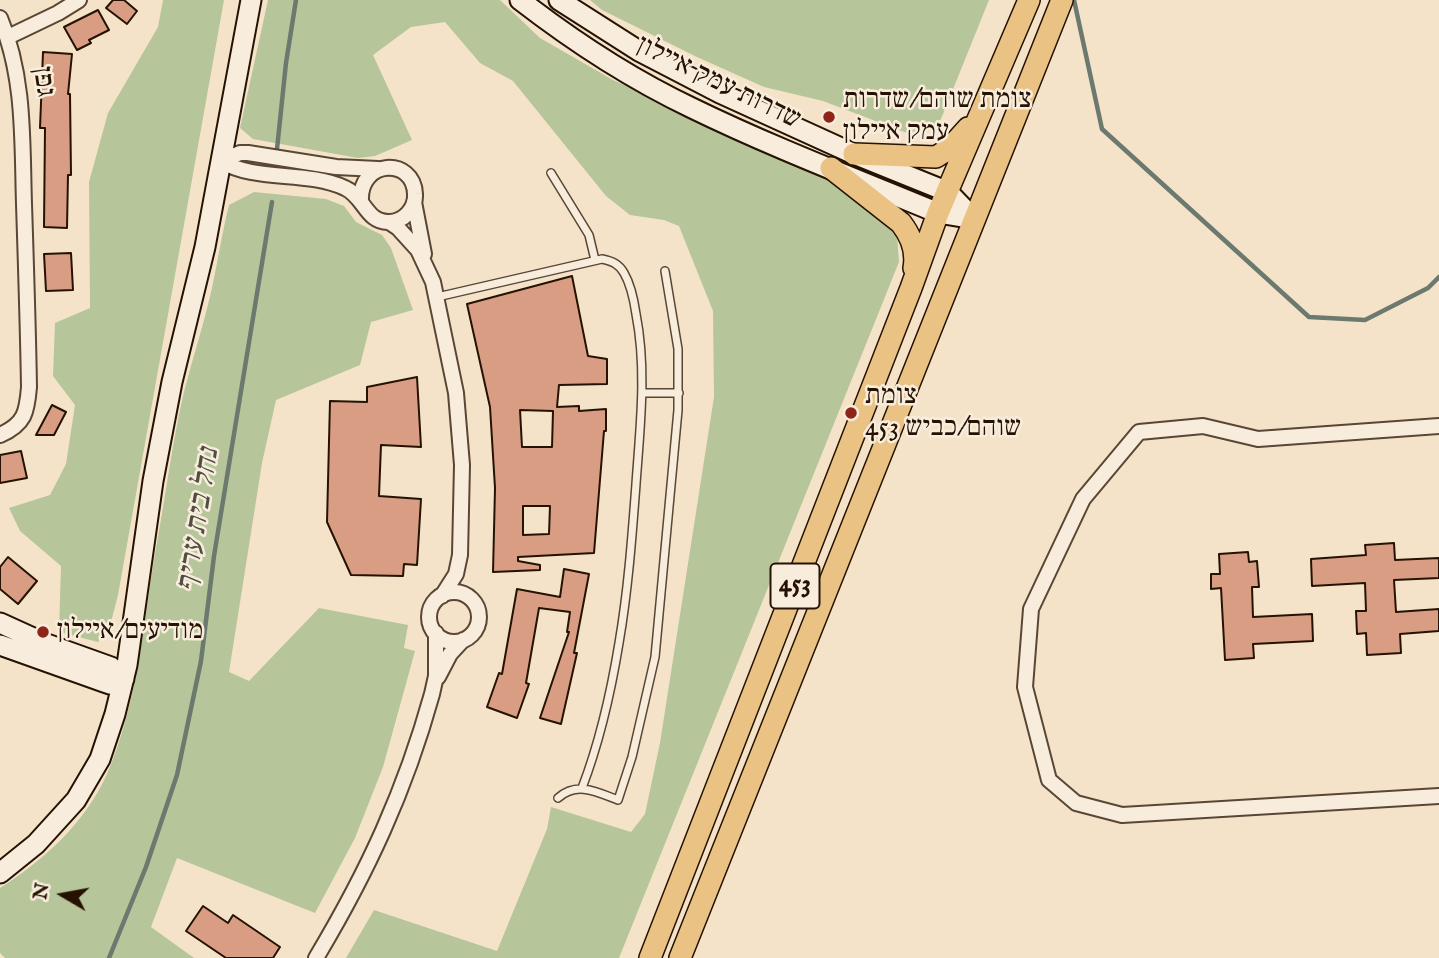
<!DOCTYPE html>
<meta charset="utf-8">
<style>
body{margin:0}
#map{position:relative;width:1439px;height:958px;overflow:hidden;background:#f4e3c9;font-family:"IM FELL English",serif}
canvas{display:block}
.north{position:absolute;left:28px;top:860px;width:70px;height:70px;-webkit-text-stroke:5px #f8eddc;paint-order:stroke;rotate:280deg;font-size:19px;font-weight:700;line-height:28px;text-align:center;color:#251202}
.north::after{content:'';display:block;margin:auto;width:24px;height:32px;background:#251202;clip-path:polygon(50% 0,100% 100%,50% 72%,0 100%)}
</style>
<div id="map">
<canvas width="1439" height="958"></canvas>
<div class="north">N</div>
</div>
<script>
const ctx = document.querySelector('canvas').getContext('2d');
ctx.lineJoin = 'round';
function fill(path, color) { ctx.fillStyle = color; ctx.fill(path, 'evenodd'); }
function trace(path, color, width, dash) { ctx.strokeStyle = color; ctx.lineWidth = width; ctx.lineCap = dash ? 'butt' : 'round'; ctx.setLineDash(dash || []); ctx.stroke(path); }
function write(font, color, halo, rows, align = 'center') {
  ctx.font = font + ' "IM FELL English","Frank Ruhl Libre",serif'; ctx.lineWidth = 5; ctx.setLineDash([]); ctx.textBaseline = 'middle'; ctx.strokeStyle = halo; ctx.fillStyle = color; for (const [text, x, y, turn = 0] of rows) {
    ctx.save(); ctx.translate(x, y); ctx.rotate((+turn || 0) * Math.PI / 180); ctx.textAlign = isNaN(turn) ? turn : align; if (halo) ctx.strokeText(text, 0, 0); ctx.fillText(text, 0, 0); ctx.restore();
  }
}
const green = new Path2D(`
 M163,0H224L118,595L110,626L98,642L59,632L61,566L20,531L9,508L50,495L66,464L75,405L53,376L55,323L90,308L89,182L108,113L158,27Z
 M268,0H500L540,38L613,80L824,174L889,222L897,236L899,262L619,958H346L374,910L497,951L547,829L551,807L631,832L645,814L660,743L714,397L713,311L679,226L664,220L630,215L606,196L513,81L480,63L445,22L411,27L373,55L412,140L375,156L358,158L253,139L240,128Z
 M590,0H989L941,119L930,130L907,133L823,101L764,87L697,57L602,10Z
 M254,192L326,199L344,206L356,222L382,235L391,248L413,310L371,322L360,365L276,400L262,463L229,672L249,681L319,608L408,625L404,648L415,651L383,767L355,838L315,913L177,858L151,927L194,958H5L0,953V888C44,860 85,823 107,774C139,700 143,620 157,542C166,493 172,444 183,396C192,360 204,324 212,288C218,260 222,233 229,205Z`);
const stream = new Path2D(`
 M1074,0L1102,129L1309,317L1365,320L1428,288L1439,277
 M277,149L286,63L296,0
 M109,958L146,867L177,775L201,661L214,556L272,202`);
const building = new Path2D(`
 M113,0H124L137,11L127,24L106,8Z
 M98,10L109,30L89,40L91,43L77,50L64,27Z
 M43,52L72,54L68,94H70L71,175H68L67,228L44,227L45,128H40Z
 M71,253L73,290L46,291L44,254Z
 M572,276L588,356L607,359V384L559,385L557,407L579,406V411L606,409V431H604L594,553L518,557V561L540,565V570L493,572L495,488L490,407L467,304ZM520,410L553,411L552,447H522ZM523,506H550L549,534L523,535Z
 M417,377L421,447L381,445L379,496L421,499L417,565L404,564L403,576L351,575L327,522L330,401L367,402V387Z
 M52,405L66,412L54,435H36Z
 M21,451L27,478L0,483V455Z
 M1394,543L1395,560L1439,558V578L1394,580L1396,612L1439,609V631L1400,634L1401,653L1367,655L1366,633L1357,634L1356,611H1366L1365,583L1312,586L1311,559L1366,555L1365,545Z
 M1248,552L1249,562L1257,561L1259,587H1252L1253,617L1312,614L1313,641L1253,644L1254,658L1225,660L1221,588L1211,589V574H1220L1219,554Z
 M8,557L37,581L18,604L0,589V567Z
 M564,569L589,574L574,653H577L561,724L540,718L569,632H567L570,612L539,608L526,683L529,684L517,718L487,707L499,673L502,674L517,589L560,597Z
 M203,906L228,923L233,915L280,947L273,958H226L186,931Z`);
const lane = new Path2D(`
 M551,173L589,235L595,260
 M437,297L602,259C612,261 619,264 624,273C631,285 634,300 636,314C647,370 640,427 636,484C632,537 628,591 619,643C611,692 600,741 582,788
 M642,393H679
 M558,798C577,781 597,792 618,800L632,757L655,657L678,410V349L665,271`);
const street = new Path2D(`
 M0,18C25,77 22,141 24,204C26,265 28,326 29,387C27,412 25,424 0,435
 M8,37L58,13L79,0
 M221,161C255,182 306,170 345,188C364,196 366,223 389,222C404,222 416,208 415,194C414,157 359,159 361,201
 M221,161L240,153H248L336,167L378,169
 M414,202L424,254
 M389,222L398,228L418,250L433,282L456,393L462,465L460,555L456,574L442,596
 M1439,426L1258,439L1203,426L1139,432L1083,499L1031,609L1025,687L1049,780L1076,803L1122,815L1439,796
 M429 617a25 25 0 1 1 50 0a25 25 0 1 1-50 0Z
 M438,677L450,654L463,640
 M316,958C368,871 405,791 432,694L436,676V633`);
const secondary = new Path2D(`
 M520,0C573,41 631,79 692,108C772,147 856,179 938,213L974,219
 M559,0L639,51L720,93L854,154L948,192L974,219
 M0,623L44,643L111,667L124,679L110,684L104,682L0,645
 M0,873L36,844L76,800L100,759L115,714L127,665L153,481L172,382L205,247L251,0`);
const primary = new Path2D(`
 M854,154L936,157L950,148L968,128
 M831,168L901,223C911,236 917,252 914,268
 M650,958L911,288L938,213L1029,0
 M680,958L1062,0`);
const markers = [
 [829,117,7,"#8f2418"],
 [851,413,7,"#8f2418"],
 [43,632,7,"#8f2418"]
];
const shields = [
 [795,586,49]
];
const shieldNames = [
 ["453",795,586]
];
const streetNames = [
 ["גפן",42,82,82],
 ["שדרות עמק איילון",718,84,26]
];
const poiNames = [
 ["צומת שוהם/שדרות",843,101],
 ["עמק איילון",843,133],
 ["צומת",865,397],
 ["שוהם/כביש 453",865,429],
 ["מודיעים/איילון",57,632]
];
const waterNames = [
 ["נחל בית עריף",200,520,-81]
];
fill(green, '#b7c59a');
trace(stream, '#6c796e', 4.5);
fill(building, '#d89d83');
trace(building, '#251202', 2);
trace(lane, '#594634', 10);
trace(street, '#594634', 18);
trace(secondary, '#251202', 23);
trace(primary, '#251202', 24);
trace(lane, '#f8eddc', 7);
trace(street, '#f8eddc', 14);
trace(secondary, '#f8eddc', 19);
trace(primary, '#eac284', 21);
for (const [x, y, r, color] of markers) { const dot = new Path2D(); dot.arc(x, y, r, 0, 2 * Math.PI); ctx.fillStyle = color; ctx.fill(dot); trace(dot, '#f8eddc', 2.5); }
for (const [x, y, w] of shields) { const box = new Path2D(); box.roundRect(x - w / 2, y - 22.5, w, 45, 5); ctx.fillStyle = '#f8eddc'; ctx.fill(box); trace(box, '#251202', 2); }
write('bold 26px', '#251202', null, shieldNames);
write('28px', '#251202', '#f8eddc', streetNames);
write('28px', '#251202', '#f8eddc', poiNames, 'left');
write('italic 30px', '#4f4e41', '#f8eddc', waterNames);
</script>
